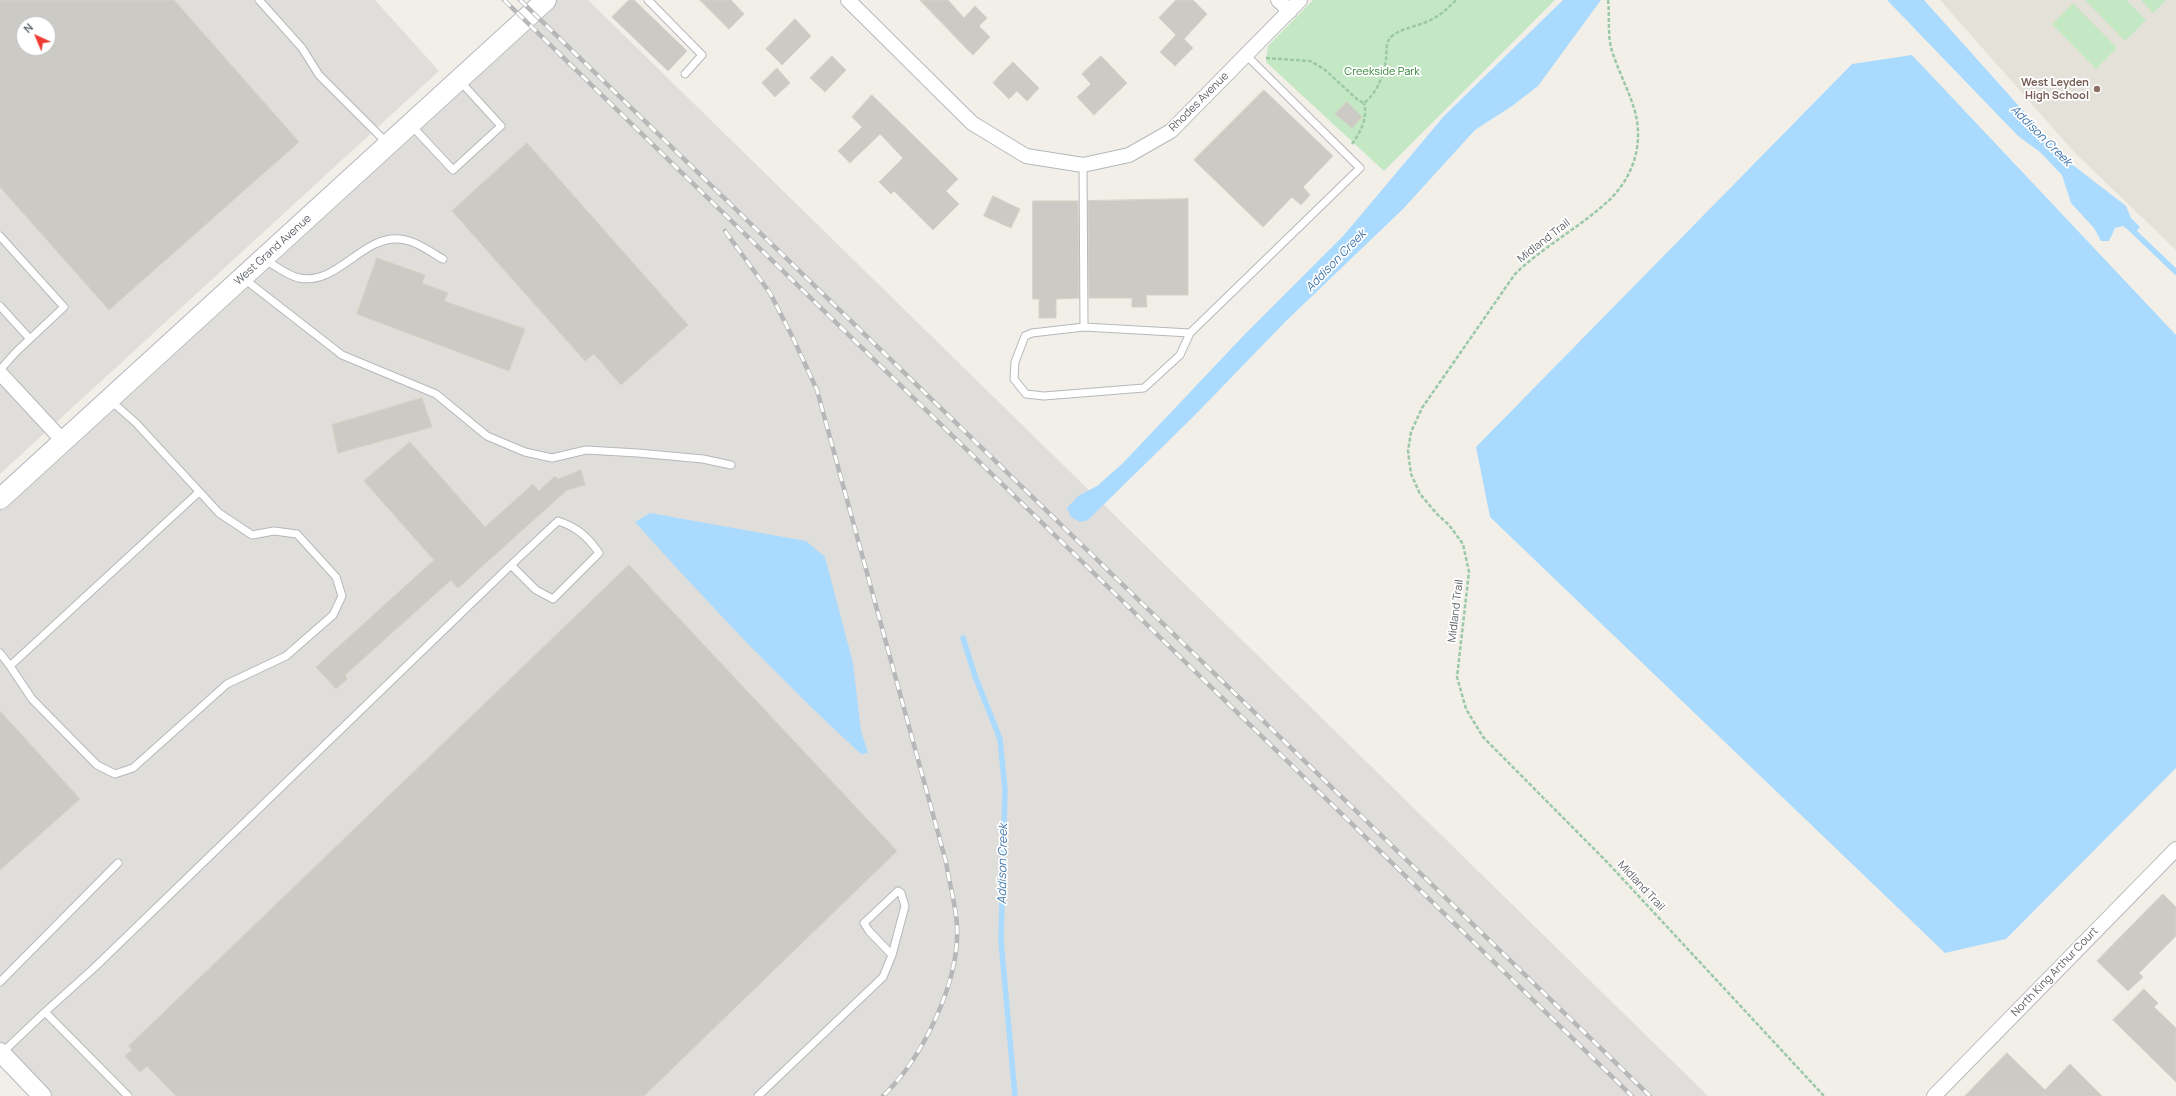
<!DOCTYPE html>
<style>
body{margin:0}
#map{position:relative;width:2176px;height:1096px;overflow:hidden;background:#f1efe8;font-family:Manrope,sans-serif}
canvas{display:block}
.north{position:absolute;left:16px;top:16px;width:40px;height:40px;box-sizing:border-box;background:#fff;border:1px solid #bfc1c3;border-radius:50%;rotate:316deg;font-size:11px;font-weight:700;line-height:16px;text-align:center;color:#5f6368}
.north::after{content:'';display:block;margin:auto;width:14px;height:18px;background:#ed3d32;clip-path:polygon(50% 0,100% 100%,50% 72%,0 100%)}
</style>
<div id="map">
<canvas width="2176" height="1096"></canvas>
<div class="north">N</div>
</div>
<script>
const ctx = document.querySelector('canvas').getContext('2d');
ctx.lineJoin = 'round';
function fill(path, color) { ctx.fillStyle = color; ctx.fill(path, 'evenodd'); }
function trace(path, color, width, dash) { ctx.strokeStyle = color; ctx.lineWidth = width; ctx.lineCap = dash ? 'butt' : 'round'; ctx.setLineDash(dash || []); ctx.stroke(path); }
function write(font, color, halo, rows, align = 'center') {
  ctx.font = font + ' Manrope,sans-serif'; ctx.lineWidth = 3.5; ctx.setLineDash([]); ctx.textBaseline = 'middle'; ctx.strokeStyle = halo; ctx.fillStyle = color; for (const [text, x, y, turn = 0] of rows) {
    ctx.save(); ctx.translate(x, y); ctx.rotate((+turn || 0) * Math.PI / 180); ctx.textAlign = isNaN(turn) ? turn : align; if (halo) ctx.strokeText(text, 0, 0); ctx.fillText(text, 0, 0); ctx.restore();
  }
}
const industrial = new Path2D(`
 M0,0H375L439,71L0,474ZM24,24H48V48H24Z
 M554,0H588L1708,1096H42L0,1052V496Z`);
const education = new Path2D(`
 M1940,0H2176V250L2075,153Z`);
const green = new Path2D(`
 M1313,0H1555L1384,171L1266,62L1268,46Z
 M2085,0H2126L2146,20L2125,41Z
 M2141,0H2166L2153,13Z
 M2073,3L2117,48L2096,69L2052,24Z`);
const water = new Path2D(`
 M1563,0H1601L1538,86L1512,106L1475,130L1403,209L1286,321L1195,415L1088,520L1080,522L1071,517L1067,508L1078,496L1097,486L1123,463L1245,334L1344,235L1444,116Z
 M1887,0H1924L2069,162L2126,206L2131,218L2140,227L2134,234L2123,226L2115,228L2109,241H2101L2094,228L2071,203L2062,175L2040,152L2018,136Z
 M1912,55L2176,335V768L2006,939L1945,953L1490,517L1476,447L1852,64Z
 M650,513L806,541L825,557L853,663L861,731L868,753L861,754C781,681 707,602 635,522Z`);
const stream = new Path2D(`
 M2130,228L2176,272
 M963,638L975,676L1000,739L1005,789L1001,941L1015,1096`);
const building = new Path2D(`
 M0,0H174L299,142L109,310L0,187ZM24,24H48V48H24Z
 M629,0H634L687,51L668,71L612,17Z
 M700,0H731L744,14L729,29Z
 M920,0H948L964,18L975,6L987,18L979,26L990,37L973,55Z
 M1176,0H1193L1207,14L1184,39L1193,48L1175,66L1160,52L1176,35L1159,18Z
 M795,19L811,36L782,65L766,49Z
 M832,56L846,70L825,92L810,78Z
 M1101,56L1127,83L1094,115L1077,97L1091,84L1082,74Z
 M1013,62L1039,88L1027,101L1017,91L1009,99L993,83Z
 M777,68L790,83L775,97L762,83Z
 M1264,90L1333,156L1303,187L1310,195L1301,205L1292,197L1263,227L1194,160Z
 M872,95L958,179L946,191L959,204L933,230L894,191L891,194L879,182L903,158L880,134L850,163L838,151L862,127L852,117Z
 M1347,102L1362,117L1352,128L1335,114Z
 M527,143L688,325L621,385L594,354L585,361L452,211Z
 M993,196L1020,209L1011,228L984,216Z
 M1188,199V295H1146L1147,307H1132V298H1089L1088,201Z
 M1033,201H1078L1079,298L1056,299V318H1039V299H1033Z
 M377,258L425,275L422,283L448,293L444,301L525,329L509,371L357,314Z
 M422,398L432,427L338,453L332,425Z
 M410,442L485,527L533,484L539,491L555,476L558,479L581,470L585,485L567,490L458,588L451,580L345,675L347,679L336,689L316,667L434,560L364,481Z
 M629,565L897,851L644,1096H176L147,1066L140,1072L125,1056L132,1050L129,1046Z
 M0,711L80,799L0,870Z
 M2163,894L2176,907V936L2139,973L2143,977L2128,991L2097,961Z
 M2144,989L2158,1003L2154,1007L2176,1028V1082L2113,1020Z
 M2007,1053L2045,1090L2070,1064L2102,1096H1965Z`);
const path = new Path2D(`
 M1608,0C1610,17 1607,35 1612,51C1618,70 1628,89 1634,108C1645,144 1633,179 1606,203C1577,229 1543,247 1515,274L1422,408L1411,432L1408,451L1411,474L1420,494L1437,514L1449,525L1463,544L1469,572L1457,677L1466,709L1483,737L1607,862L1824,1096
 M1266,58L1310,61L1324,69L1358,100L1364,103C1377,93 1384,75 1386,59C1387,51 1385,42 1392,36C1402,28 1415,27 1426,22C1439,17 1447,9 1456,0
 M1352,144C1361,131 1368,118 1364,103`);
const service = new Path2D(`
 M259,0L302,48L319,75L388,144
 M648,0L702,55L685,74
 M411,125L453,170L501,126L459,80
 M1083,165L1084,327L1190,333L1360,168L1246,55
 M0,236L64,307L16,352L0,370
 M264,259C274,265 288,276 299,278C337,286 362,236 399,239C415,240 429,251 443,259
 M243,278L342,355L436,394L487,436L525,452L552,458L586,450L638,453L703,459L731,465
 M0,306L30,339
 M1084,327L1032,333L1025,336L1015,362L1014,379L1026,394L1044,396L1144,388L1180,355L1190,333
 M0,653L10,666L199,492
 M10,666L32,699L97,765L115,774L133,768L227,684L286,656L333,615L342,596L336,577L297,534L274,531L252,535L219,513L136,423L110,400
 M0,982L118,863
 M2,1053L45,1012
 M128,1096L45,1012L94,968L511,565L558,521C577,527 588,537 599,553L553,599L536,590L511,565
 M758,1096L883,977L892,955L905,906L901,893L898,891L864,923L869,931L892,955`);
const minor = new Path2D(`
 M848,0L972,123L1026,156L1083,165L1129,155L1171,131L1300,0
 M1278,0L1290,11
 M0,373L64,442
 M1934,1096L2176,849`);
const tertiary = new Path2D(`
 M0,1052L42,1096`);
const secondary = new Path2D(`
 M0,499L546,0`);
const rail = new Path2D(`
 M504,0L1632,1096
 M520,0L1650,1096
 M725,231L770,293L793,338L817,390L946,862C949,883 956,905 957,926C960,981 923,1058 883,1096`);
const markers = [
 [2097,89,4,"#8d6e63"]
];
const parkNames = [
 ["Creekside Park",1382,72]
];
const educationNames = [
 ["West Leyden",2089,83],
 ["High School",2089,96]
];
const streetNames = [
 ["Rhodes Avenue",1199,102,-45],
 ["Midland Trail",1544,241,-38],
 ["West Grand Avenue",273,250,-42],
 ["Midland Trail",1456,611,-83],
 ["Midland Trail",1641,886,47],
 ["North King Arthur Court",2055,972,-46]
];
const waterNames = [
 ["Addison Creek",2041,136,45],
 ["Addison Creek",1336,261,-46],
 ["Addison Creek",1003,864,-89]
];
fill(industrial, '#e0deda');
fill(education, '#e4e1d8');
fill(green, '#c5e8c4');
fill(water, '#aadbff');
trace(stream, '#aadbff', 5.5);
fill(building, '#cccac5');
trace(building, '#d6d1c5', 1);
trace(service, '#b5b8bc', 9);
trace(minor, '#b5b8bc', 16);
trace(tertiary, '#b5b8bc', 20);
trace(secondary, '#b6babf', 22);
trace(path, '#9bc8a7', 2.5, [4, 2]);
trace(service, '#fff', 7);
trace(minor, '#fff', 14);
trace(tertiary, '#fff', 18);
trace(secondary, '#fff', 20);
trace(rail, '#b6b7b8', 4.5);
trace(rail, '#fff', 3, [9]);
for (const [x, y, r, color] of markers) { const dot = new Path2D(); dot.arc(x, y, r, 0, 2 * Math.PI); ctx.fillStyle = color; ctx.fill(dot); trace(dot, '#fff', 1.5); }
write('11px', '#328235', '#fff', parkNames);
write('bold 11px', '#785e54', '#fff', educationNames, 'right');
write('11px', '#5f6368', '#fff', streetNames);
write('italic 12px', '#4076ac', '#fff', waterNames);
</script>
